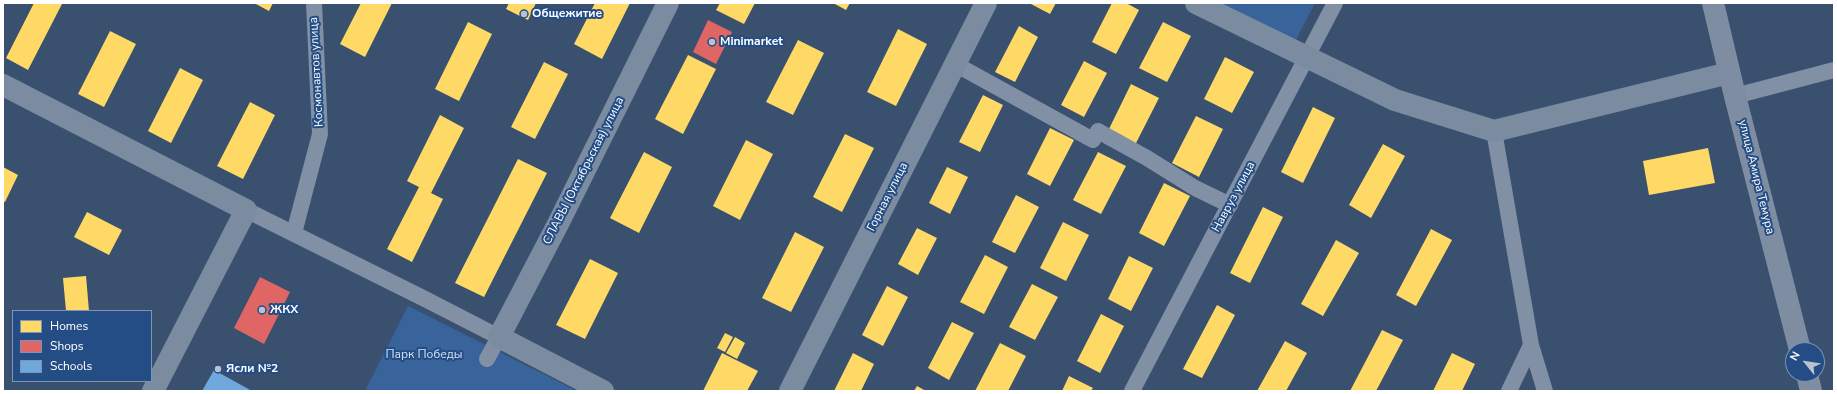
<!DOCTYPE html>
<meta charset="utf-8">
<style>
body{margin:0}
#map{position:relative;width:1837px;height:394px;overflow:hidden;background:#3a506f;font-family:"Nunito Sans",sans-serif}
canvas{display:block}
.frame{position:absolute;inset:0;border:4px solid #fff;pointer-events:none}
.legend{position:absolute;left:12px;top:310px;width:140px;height:72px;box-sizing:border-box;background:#244d85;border:1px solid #7c94b6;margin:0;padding:5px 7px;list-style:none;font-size:12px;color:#fff}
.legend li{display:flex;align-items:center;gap:8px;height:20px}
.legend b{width:20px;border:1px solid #7c94b6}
.north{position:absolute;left:1785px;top:342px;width:40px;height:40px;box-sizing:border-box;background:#244d85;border:1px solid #7c94b6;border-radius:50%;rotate:300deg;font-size:11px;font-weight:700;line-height:16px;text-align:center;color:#fff}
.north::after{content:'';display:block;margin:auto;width:14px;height:18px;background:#bac2cd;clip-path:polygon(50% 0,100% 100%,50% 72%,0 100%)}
</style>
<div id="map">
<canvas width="1837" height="394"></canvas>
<div class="frame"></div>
<ul class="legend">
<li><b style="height:11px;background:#ffd966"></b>Homes</li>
<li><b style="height:11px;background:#e06666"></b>Shops</li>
<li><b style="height:11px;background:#6fa8dc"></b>Schools</li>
</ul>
<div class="north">N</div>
</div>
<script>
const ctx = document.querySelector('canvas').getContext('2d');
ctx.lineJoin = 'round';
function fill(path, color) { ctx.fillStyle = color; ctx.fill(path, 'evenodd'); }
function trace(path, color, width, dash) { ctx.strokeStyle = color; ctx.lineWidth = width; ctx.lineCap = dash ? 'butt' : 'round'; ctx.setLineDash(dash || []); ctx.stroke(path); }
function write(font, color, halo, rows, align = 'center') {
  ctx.font = font + ' "Nunito Sans",sans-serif'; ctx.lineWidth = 4; ctx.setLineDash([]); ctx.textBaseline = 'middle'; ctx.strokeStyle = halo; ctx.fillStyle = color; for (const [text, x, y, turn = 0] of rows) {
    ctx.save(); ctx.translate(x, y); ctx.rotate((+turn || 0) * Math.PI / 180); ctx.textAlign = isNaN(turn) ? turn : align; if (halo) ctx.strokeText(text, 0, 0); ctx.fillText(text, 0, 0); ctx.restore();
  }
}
const green = new Path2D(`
 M1211,3H1315L1294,44Z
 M408,306L577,391H365Z`);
const homes = new Path2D(`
 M34,3L62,4L28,70L6,58Z
 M254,3H273L269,11Z
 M361,3H392L365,57L340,44Z
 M509,3H536L528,20L506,9Z
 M595,3H630L602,59L574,44Z
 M720,3H755L744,24L716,10Z
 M833,3H850L846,10Z
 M1029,3H1056L1050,14Z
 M1112,3H1126L1139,10L1116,54L1092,42Z
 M468,22L492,34L459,101L435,89Z
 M1163,22L1191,36L1167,82L1139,68Z
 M1019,26L1038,37L1015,82L995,72Z
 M898,29L927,44L896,106L867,92Z
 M110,31L136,44L104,107L78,94Z
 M798,40L824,53L793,115L766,102Z
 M688,55L716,69L683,134L655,119Z
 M1225,57L1254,72L1232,113L1204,99Z
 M1084,61L1107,73L1084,117L1061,105Z
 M544,62L568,74L535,139L511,127Z
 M180,68L203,80L171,143L148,131Z
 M1131,84L1159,98L1135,145L1108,131Z
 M983,95L1003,105L980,152L959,142Z
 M250,102L275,115L243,179L217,166Z
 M1313,107L1335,118L1303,183L1281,172Z
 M440,115L464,128L431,193L443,199L412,262L387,249L419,187L407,181Z
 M1196,116L1223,129L1199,177L1172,163Z
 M1050,128L1074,140L1050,186L1027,174Z
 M845,134L874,148L842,212L813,197Z
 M746,140L773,154L740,220L713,206Z
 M1383,144L1405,156L1371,218L1349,205Z
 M1708,148L1715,183L1649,195L1643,161Z
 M644,152L672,167L639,233L610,218Z
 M1098,152L1126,166L1101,214L1073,200Z
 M518,159L547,173L484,297L455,283Z
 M3,167L18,175L5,202L3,201Z
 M947,167L968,177L950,214L929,203Z
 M1164,183L1190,196L1164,246L1139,233Z
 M1016,195L1039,207L1015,253L992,242Z
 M1263,207L1283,217L1250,283L1230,273Z
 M87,212L122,230L109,255L74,237Z
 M1063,222L1089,235L1066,281L1040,268Z
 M917,228L937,238L918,275L898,264Z
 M1431,229L1452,240L1416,306L1396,295Z
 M795,232L824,247L791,312L762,298Z
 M1336,240L1359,253L1323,316L1301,304Z
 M985,255L1008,267L984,314L960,302Z
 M1129,256L1153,268L1131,311L1108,299Z
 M590,259L618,273L585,339L556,325Z
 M86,276L89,311H66L63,278Z
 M1032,284L1058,297L1035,340L1009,327Z
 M887,286L908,297L883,346L862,335Z
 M1217,305L1235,315L1202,378L1183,369Z
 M1101,314L1124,326L1100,373L1077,361Z
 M952,322L974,333L949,380L928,368Z
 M1382,330L1403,340L1376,391H1350Z
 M725,333L733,337L725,352L717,348Z
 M735,337L745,343L737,359L726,353Z
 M1285,341L1307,353L1286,391H1257Z
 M1000,343L1026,356L1008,391H975Z
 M722,353L758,371L747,391H703Z
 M853,353L874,364L861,391H834Z
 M1452,353L1475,364L1462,391H1433Z
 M1069,376L1093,388L1091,391H1062Z
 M917,386L926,391H914Z`);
const shops = new Path2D(`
 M708,20L732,32L716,64L693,52Z
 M260,277L290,292L264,344L234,328Z`);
const schools = new Path2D(`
 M214,370L252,391H202Z`);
const street = new Path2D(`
 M955,64L1093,140
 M1735,96L1834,70
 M1098,131L1147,158L1195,188L1230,205
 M1494,131L1531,345L1545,391
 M246,210L423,298L499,337L487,359
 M294,233L320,134L314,3
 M1132,391L1335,3
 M1509,391L1531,345`);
const secondary = new Path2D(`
 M1196,3L1395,100L1494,131L1729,73
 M3,85L246,210L153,391
 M603,391L499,337L558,224L668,3
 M790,391L986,3`);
const primary = new Path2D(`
 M1713,3L1735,96L1800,350
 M1807,374L1811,391`);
const markers = [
 [524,14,4,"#bac2cd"],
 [712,42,4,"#bac2cd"],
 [262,310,4,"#bac2cd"],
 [218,369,4,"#bac2cd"]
];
const poiNames = [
 ["Общежитие",532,14],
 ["Minimarket",720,42],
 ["ЖКХ",270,310],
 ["Ясли №2",226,369]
];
const streetNames = [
 ["Космонавтов улица",317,72,-93],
 ["СЛАВЫ (Октябрьская) улица",584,171,-63],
 ["улица Амира Темура",1756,177,76],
 ["Горная улица",888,197,-63],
 ["Навруз улица",1234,197,-62]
];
const parkNames = [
 ["Парк Победы",424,355]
];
fill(green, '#38639b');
fill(homes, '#ffd966');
fill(shops, '#e06666');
fill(schools, '#6fa8dc');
trace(street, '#8190a5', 16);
trace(secondary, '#7b8ca1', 22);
trace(primary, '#7f8da2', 22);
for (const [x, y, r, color] of markers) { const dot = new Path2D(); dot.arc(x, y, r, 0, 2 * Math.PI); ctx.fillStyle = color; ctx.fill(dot); trace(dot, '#244d85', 1.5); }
write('bold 12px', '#fff', '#244d85', poiNames, 'left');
write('12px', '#fff', '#244d85', streetNames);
write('12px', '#d2e2f7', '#244d85', parkNames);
</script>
